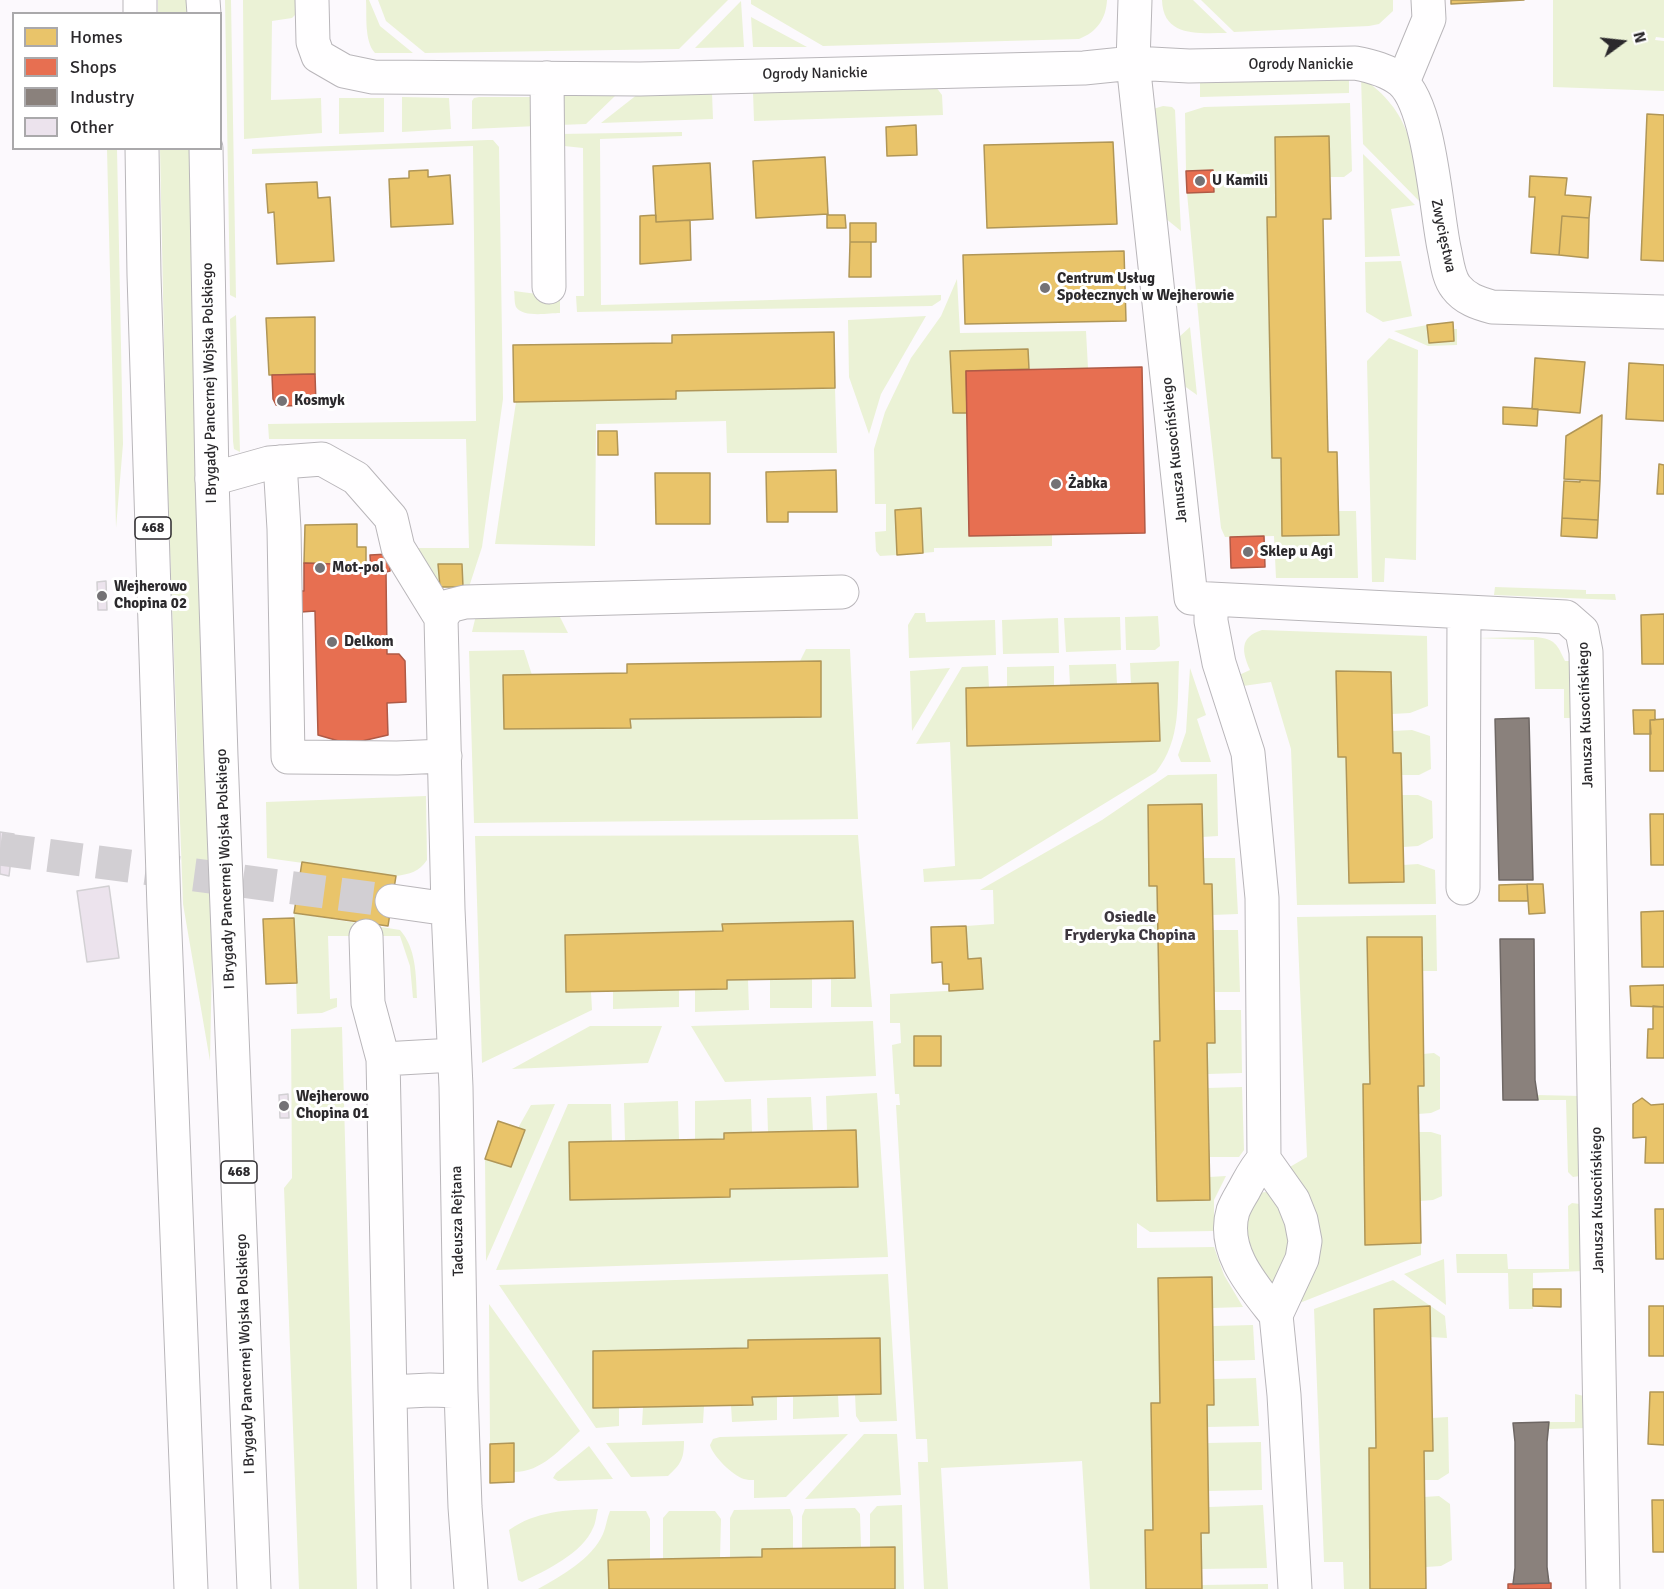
<!DOCTYPE html>
<meta charset="utf-8">
<style>
body{margin:0}
#map{position:relative;width:1664px;height:1589px;overflow:hidden;background:#fcf9fd;font-family:Signika,sans-serif}
canvas{display:block}
.legend{position:absolute;left:12px;top:12px;width:210px;height:138px;box-sizing:border-box;background:#fff;border:2px solid #aaa9ab;margin:0;padding:8px 10px;list-style:none;font-size:18px;color:#2b292c}
.legend li{display:flex;align-items:center;gap:12px;height:30px}
.legend b{width:30px;border:2px solid #aaa9ab}
.north{position:absolute;left:1592px;top:12px;width:60px;height:60px;-webkit-text-stroke:4px #fff;paint-order:stroke;rotate:75deg;font-size:16px;font-weight:700;line-height:24px;text-align:center;color:#2b292c}
.north::after{content:'';display:block;margin:auto;width:21px;height:27px;background:#2b292c;clip-path:polygon(50% 0,100% 100%,50% 72%,0 100%)}
</style>
<div id="map">
<canvas width="1664" height="1589"></canvas>
<ul class="legend">
<li><b style="height:16px;background:#e9c46a"></b>Homes</li>
<li><b style="height:16px;background:#e76f51"></b>Shops</li>
<li><b style="height:16px;background:#8a817c"></b>Industry</li>
<li><b style="height:16px;background:#ece3ed"></b>Other</li>
</ul>
<div class="north">N</div>
</div>
<script>
const ctx = document.querySelector('canvas').getContext('2d');
ctx.lineJoin = 'round';
function fill(path, color) { ctx.fillStyle = color; ctx.fill(path, 'evenodd'); }
function trace(path, color, width, dash) { ctx.strokeStyle = color; ctx.lineWidth = width; ctx.lineCap = dash ? 'butt' : 'round'; ctx.setLineDash(dash || []); ctx.stroke(path); }
function write(font, color, halo, rows, align = 'center') {
  ctx.font = font + ' Signika,sans-serif'; ctx.lineWidth = 6; ctx.setLineDash([]); ctx.textBaseline = 'middle'; ctx.strokeStyle = halo; ctx.fillStyle = color; for (const [text, x, y, turn = 0] of rows) {
    ctx.save(); ctx.translate(x, y); ctx.rotate((+turn || 0) * Math.PI / 180); ctx.textAlign = isNaN(turn) ? turn : align; if (halo) ctx.strokeText(text, 0, 0); ctx.fillText(text, 0, 0); ctx.restore();
  }
}
const green = new Path2D(`
 M158,0H188V13H158Z
 M225,0H231L236,298L230,295Z
 M243,0H299L300,10L292,18L272,21L271,100L321,98L322,133L244,139Z
 M366,0H369L380,26L413,53H375C364,41 367,15 366,0Z
 M378,0H728L679,49L425,53L386,21Z
 M751,0H1107C1106,19 1097,32 1079,39L823,46L751,4Z
 M1162,0H1193L1227,33C1200,33 1163,38 1162,0Z
 M1201,0H1393V11L1379,24L1369,26L1234,32Z
 M1553,0H1664V38L1656,37L1655,40L1664,41V91L1553,87Z
 M741,1L744,47L695,48Z
 M751,17L807,47H753Z
 M1349,76V93L1200,97V79Z
 M1361,77C1412,112 1413,149 1422,204L1363,144Z
 M936,87L942,95L943,115L754,121L753,92Z
 M712,93L713,119L601,123L638,94Z
 M559,96H615L586,124L559,125Z
 M402,97L449,98L451,129L402,132Z
 M479,97H536L537,126L472,129V101L474,98Z
 M339,98H384V132L339,134Z
 M1350,103L1352,171L1344,177H1330L1329,136L1275,137L1276,217H1268L1272,458H1281L1282,536L1338,535V511H1356L1358,578H1276L1274,536L1225,537L1221,528L1202,355L1187,193L1213,170L1186,171L1185,113L1204,107Z
 M1163,106L1172,107L1175,110L1181,231L1165,218L1153,109Z
 M682,132V136L600,139L601,305L941,295V300L932,306L577,312L576,296H584L583,148L564,146L559,134Z
 M488,140H493L499,147L503,399L482,547L469,587H463L462,564H439L440,592L412,548H469L466,439H269L268,424L476,421L473,146L252,154V149Z
 M107,149H117L123,444L116,528Z
 M160,149H190L196,443L213,906L210,1061L183,904L166,440Z
 M1363,154L1415,205L1391,209L1400,256L1365,257Z
 M1401,261L1412,316L1383,322L1366,312L1365,262Z
 M957,279L960,333L1086,331L1088,368L1029,369L1027,349L950,351L953,412L967,413L969,536L1052,535V546L934,548V552L923,553L895,510L897,555L880,556L876,551L875,532L886,531V504H875L874,449L885,412L911,358L941,316Z
 M514,291L560,297V313C549,313 523,318 516,307C514,302 515,296 514,291Z
 M236,315L240,452L234,449L233,441L230,319Z
 M926,316L881,394L869,434L849,377L848,320Z
 M1427,325L1429,343L1454,340V329H1457V345L1428,346L1394,331Z
 M1190,327L1197,395L1183,385L1178,338Z
 M1389,338L1418,350L1416,560L1385,558L1384,582H1372L1367,361Z
 M835,388L837,453H727L726,421L596,424L595,546L495,544L516,402L675,399L676,391Z
 M1495,587L1586,590V594H1615L1616,600L1494,595Z
 M477,611H557L568,633L472,632Z
 M915,613H925L926,622L995,620L996,655L909,658L908,625Z
 M1158,616L1160,646L1155,650H1126L1125,617Z
 M1120,617L1121,650L1066,652L1064,618Z
 M1058,618L1059,653L1003,654L1002,620Z
 M1262,630L1427,636L1428,706L1410,713L1392,714L1391,672L1338,757H1346L1349,883L1404,882L1403,865L1418,864L1435,870L1436,904L1297,905L1291,749L1271,682L1243,686L1239,675L1250,670C1242,652 1239,637 1262,630Z
 M1536,637C1555,639 1557,644 1565,661H1573L1575,718H1564V689H1535L1534,640L1477,638Z
 M806,649H850L858,819L474,823L469,651L524,650L532,675H503L504,729L630,728V719L821,717V661H800Z
 M1179,661C1177,701 1182,739 1156,772L981,879L924,882L923,869L955,866L950,742L916,744L962,667L988,666L989,688H966L967,745L1160,740L1158,684H1131L1130,663Z
 M1116,664L1117,684L1070,685L1069,665Z
 M1054,666V686L1007,687V667Z
 M950,668L912,731L910,671Z
 M1190,668L1206,715L1197,719L1211,762H1181L1178,755L1186,732Z
 M1412,730L1430,736L1431,769L1419,775H1401V753H1393L1392,731Z
 M1217,774L1218,836L1202,837L1148,806L1149,885L1157,886L1160,1041H1154L1157,1200L1209,1177L1226,1176L1214,1200V1231L1150,1232L1137,1223V1248L1214,1247L1224,1275L1243,1307L1213,1308L1212,1277L1158,1278L1160,1403L1151,1404L1153,1530H1145L1146,1589H1090L1082,1461L941,1468L948,1589H924L918,1462H928L927,1439H916L896,1105H900L899,1094H895L892,1045L901,1043L900,1023H890V994L983,989L981,958L968,959L966,926L994,924L993,890H980L1102,820L1168,775Z
 M1402,795H1418L1432,801L1433,838L1418,846L1403,847Z
 M426,796L427,860C419,872 410,874 396,876L267,858L266,802Z
 M858,835L872,1007H831V978L855,977L853,921L723,924V931L565,935L566,992H591L592,1010L482,1063L475,836Z
 M1203,858H1235L1238,914L1212,915V884H1204Z
 M294,913L400,930C416,948 416,974 417,998H413L410,966L400,936H328L330,999L337,998V1007L322,1013L297,1014Z
 M1436,915L1437,971H1422L1370,1084L1363,1085L1365,1244L1421,1243V1255L1297,1304L1288,1168L1307,1157L1297,917Z
 M1213,930H1238L1240,992H1214Z
 M812,978V1008H770V979Z
 M727,980H748L749,1010L695,1012V989Z
 M679,990V1007L613,1009V991Z
 M1215,1010H1241L1242,1073L1208,1074L1207,1043L1215,1042Z
 M873,1021L876,1076L725,1082L691,1026Z
 M590,1026H662L648,1063L512,1069Z
 M342,1027L357,1589H299L284,1188L292,1178L291,1029Z
 M1434,1053L1440,1057V1109L1431,1113L1418,1114V1086L1424,1085L1423,1054Z
 M1242,1087L1244,1150L1239,1157H1210L1208,1088Z
 M877,1093L888,1257L496,1270L568,1104H611L612,1141L730,1189L858,1187L856,1130L827,1131L826,1096Z
 M1537,1095L1581,1096L1580,1176L1573,1177L1568,1172L1566,1100H1538Z
 M811,1097L813,1131L768,1132L767,1098Z
 M751,1099L752,1132L724,1133V1139L695,1140V1101Z
 M678,1101L679,1140L625,1141L624,1103Z
 M555,1104L486,1261L485,1159L511,1167L525,1130L518,1128L531,1105Z
 M1419,1132H1431L1441,1135L1442,1196L1433,1200L1420,1201Z
 M1266,1192L1271,1193L1296,1234L1276,1288L1260,1281L1242,1215L1258,1193Z
 M1572,1203L1580,1204L1584,1271L1533,1273V1309H1509L1508,1273H1457L1456,1254H1507L1508,1269H1569L1568,1206Z
 M1444,1259L1446,1305L1404,1274Z
 M888,1274L897,1421L860,1422L856,1416L855,1394H881L748,1340V1348L593,1351V1408H619V1426L596,1428L499,1285Z
 M1393,1280L1445,1316L1447,1338L1430,1337V1306L1374,1309L1376,1448L1369,1449L1370,1589H1344L1343,1562H1324L1314,1309Z
 M489,1304L580,1431C560,1449 542,1472 514,1472V1443L490,1444Z
 M1253,1325L1255,1360L1214,1361L1213,1326Z
 M1256,1378L1259,1426L1207,1427V1405L1214,1404V1379Z
 M1575,1394L1584,1396L1587,1428L1549,1429V1422H1575Z
 M838,1395L839,1417L793,1419V1396Z
 M777,1396V1420L732,1422L731,1405H752V1397Z
 M704,1406L703,1423L642,1425L643,1407Z
 M1448,1417L1449,1473L1438,1480H1425L1424,1451L1432,1418Z
 M848,1434L786,1497L754,1498V1480C751,1480 747,1480 744,1479C733,1476 712,1455 710,1445L713,1439L720,1437Z
 M864,1434H897L901,1495L805,1499Z
 M684,1441C684,1459 681,1464 668,1476L631,1477L606,1443Z
 M1261,1442L1262,1490L1208,1491L1207,1443Z
 M589,1446L613,1479L558,1481L553,1478L556,1473Z
 M1439,1496L1450,1504L1452,1560L1441,1566L1426,1567L1424,1497Z
 M902,1505L904,1589H895L894,1547H870V1514L877,1506Z
 M1263,1505L1267,1568L1201,1569V1533H1209V1507Z
 M855,1508L860,1514L861,1547L802,1548V1516L805,1509Z
 M598,1509C596,1515 596,1523 593,1528C583,1553 545,1571 522,1582L518,1580L509,1530C536,1511 566,1510 598,1509Z
 M790,1509L793,1517V1548L763,1549L762,1557L730,1558V1518L734,1510Z
 M610,1511H646L650,1519V1559L608,1560L609,1589H538C561,1576 592,1559 603,1534C606,1527 607,1518 610,1511Z
 M669,1511H715L721,1519L720,1558L663,1559V1518Z
 M1268,1584V1589H1202V1585Z`);
const homes = new Path2D(`
 M1451,0H1524L1451,4Z
 M1647,114L1664,115V261L1641,260Z
 M916,125L917,155L887,156L886,127Z
 M1329,136L1331,219H1323L1328,452H1337L1339,535L1282,536L1281,458H1272L1267,217H1276L1275,137Z
 M1113,142L1117,224L987,228L984,145Z
 M825,157L828,214L756,218L753,161Z
 M710,163L713,219L656,222L653,166Z
 M428,170V177L450,175L453,224L391,227L389,179L409,178V171Z
 M1530,176L1567,178L1565,195L1591,197L1589,218L1562,216L1559,255L1531,253L1535,197H1529Z
 M317,182L318,198L330,197L334,261L277,264L274,212L268,213L266,184Z
 M656,215V222L690,220L691,260L640,264V216Z
 M827,215H845L846,228H827Z
 M1562,216L1589,218L1588,258L1559,255Z
 M850,223H876V242H850Z
 M850,242H871V277H849Z
 M1124,251L1126,321L965,324L963,255Z
 M315,317V374L269,375L266,318Z
 M1453,322L1454,341L1429,343L1427,325Z
 M834,332L835,388L676,391V399L514,402L513,345L672,343V335Z
 M1028,349L1029,369L966,371L967,413H953L950,351Z
 M1535,358L1585,362L1580,413L1532,409Z
 M1629,363L1664,365V421L1626,419Z
 M1503,407L1538,409L1537,426L1503,424Z
 M1602,415L1600,481L1564,479L1566,436Z
 M598,431H617L618,455H598Z
 M1659,464L1664,465V494H1657Z
 M836,470L837,512H788V522H767L766,472Z
 M655,473H710V524H656Z
 M1580,480L1600,481L1598,520L1562,518L1564,481L1580,482Z
 M921,508L923,553L897,555L895,510Z
 M1562,518L1598,520L1597,538L1561,536Z
 M357,524V547H366V572H335L334,564L304,563L305,525Z
 M438,564H462L463,587H440Z
 M1664,614V664H1642L1641,615Z
 M821,661V717L630,719L631,728L504,729L503,675L627,673V664Z
 M1336,671L1391,672L1393,753H1401L1404,882L1349,883L1346,757H1338Z
 M1158,683L1160,741L967,746L966,688Z
 M1633,710H1655V720H1650L1651,734H1634Z
 M1664,719V771H1650V720Z
 M1202,804L1204,884H1212L1213,930L1215,1043H1207L1210,1200L1157,1201L1154,1041H1160L1157,886H1149L1148,805Z
 M1650,814H1664V865H1651Z
 M302,862L396,876L388,926L294,913Z
 M1527,884L1528,901H1499V885Z
 M1527,884H1543L1545,913L1529,914Z
 M1664,911V967H1642L1641,912Z
 M294,918L297,983L266,984L263,919Z
 M853,921L855,978L727,980V989L566,992L565,935L723,931L722,924Z
 M966,926L968,959L981,958L983,989L949,991V984H943L942,962L932,963L931,927Z
 M1367,937H1422L1424,1086H1418L1421,1243L1365,1245L1363,1084H1370Z
 M1664,985V1007L1631,1006L1630,986Z
 M1653,1006L1664,1007V1058H1647L1648,1029H1653Z
 M914,1036H941V1066H914Z
 M1642,1098L1651,1105L1664,1104V1163H1645L1646,1137L1633,1138V1104Z
 M498,1121L525,1130L511,1167L485,1159Z
 M856,1130L858,1187L730,1189V1197L570,1200L569,1142L724,1139V1133Z
 M1655,1209H1664V1259H1656Z
 M1212,1277L1214,1405H1207L1209,1533H1201L1202,1589H1146L1145,1530H1153L1151,1403H1160L1158,1278Z
 M1533,1289H1561V1307L1533,1306Z
 M1430,1306L1433,1451H1424L1426,1589H1370L1369,1448H1376L1374,1309Z
 M1649,1306H1664V1356H1649Z
 M880,1338L881,1394L752,1397L753,1405L593,1408V1351L748,1348V1340Z
 M1650,1392H1664V1445L1648,1444Z
 M514,1443V1482L490,1483V1444Z
 M1652,1500H1664V1552H1653Z
 M895,1547V1589H609L608,1560L762,1557V1549Z`);
const shops = new Path2D(`
 M1213,170L1214,192L1187,193L1186,171Z
 M1142,367L1145,533L969,536L966,371Z
 M315,374L316,405L281,406L276,405L273,399L272,375Z
 M1264,536L1265,567L1231,568L1230,537Z
 M389,554L390,571L386,572L387,654H399L405,661L406,702L387,703L388,735L349,744L318,735L315,611L301,612V591H304V563L334,564L335,572H371L370,555Z
 M1551,1583V1589H1508V1584Z`);
const industry = new Path2D(`
 M1529,718L1533,880H1499L1495,719Z
 M1500,939H1534L1535,1080L1538,1100H1503Z
 M1549,1422L1547,1442V1567L1549,1583L1513,1584L1515,1568V1442L1513,1423Z`);
const building = new Path2D(`
 M106,581L107,610H98L97,582Z
 M0,832L14,834L9,876L0,874Z
 M109,886L119,958L87,962L77,891Z
 M288,1094L289,1118H280L279,1095Z`);
const minorTunnel = new Path2D(`
 M0,849L392,901`);
const minor = new Path2D(`
 M312,0L313,42L318,56L344,71L373,77L640,79L1084,68L1133,63L1189,66L1355,63C1371,66 1388,70 1401,81C1430,106 1436,209 1444,248C1447,261 1448,277 1456,287C1465,299 1478,303 1492,307L1664,312
 M1135,0L1133,63L1191,598L1566,617L1582,631L1586,652L1603,1589
 M547,78L549,287
 M1403,82L1429,19L1428,0
 M280,462L284,529L288,757L397,758L445,756
 M212,479L269,463L322,459L356,478L391,518L398,548L441,618L448,909L456,1087L461,1391L465,1507L471,1589
 M1211,599V621L1219,663L1248,753L1262,898L1264,1159L1293,1200L1301,1220L1305,1241L1302,1259L1276,1315L1284,1395L1295,1589
 M441,618L449,606L465,602L842,592
 M1463,888L1464,612
 M392,901L448,909
 M366,936L368,1003L383,1059
 M1264,1159C1255,1168 1250,1179 1244,1190C1240,1197 1236,1203 1233,1211C1221,1251 1254,1287 1276,1315
 M390,1392L430,1390L461,1391
 M394,1589L383,1059L454,1055`);
const major = new Path2D(`
 M140,0V14
 M203,0L204,14
 M142,148L144,275L164,908L191,1589
 M206,148L212,479L221,756L254,1589`);
const markers = [
 [1200,181,6,"#747275"],
 [1045,288,6,"#747275"],
 [282,401,6,"#747275"],
 [1056,484,6,"#747275"],
 [1248,552,6,"#747275"],
 [320,568,6,"#747275"],
 [102,596,6,"#747275"],
 [332,642,6,"#747275"],
 [284,1106,6,"#747275"]
];
const shields = [
 [153,528,36],
 [239,1172,36]
];
const shieldNames = [
 ["468",153,528],
 ["468",239,1172]
];
const streetNames = [
 ["Ogrody Nanickie",1301,65],
 ["Ogrody Nanickie",815,74,-1],
 ["Zwycięstwa",1443,236,78],
 ["I Brygady Pancernej Wojska Polskiego",210,383,-91],
 ["Janusza Kusocińskiego",1175,450,-96],
 ["Janusza Kusocińskiego",1586,715,-92],
 ["I Brygady Pancernej Wojska Polskiego",226,869,-92],
 ["Janusza Kusocińskiego",1598,1200,-91],
 ["Tadeusza Rejtana",458,1221,-91],
 ["I Brygady Pancernej Wojska Polskiego",246,1354,-92]
];
const poiNames = [
 ["U Kamili",1212,181],
 ["Centrum Usług",1057,279],
 ["Społecznych w Wejherowie",1057,296],
 ["Kosmyk",294,401],
 ["Żabka",1068,484],
 ["Sklep u Agi",1260,552],
 ["Mot-pol",332,568],
 ["Wejherowo",114,587],
 ["Chopina 02",114,604],
 ["Delkom",344,642],
 ["Wejherowo",296,1097],
 ["Chopina 01",296,1114]
];
const neighbourhoodNames = [
 ["Osiedle",1130,918],
 ["Fryderyka Chopina",1130,936]
];
fill(green, '#ebf2d6');
fill(homes, '#e9c46a');
trace(homes, '#b09657', 1.5);
fill(shops, '#e76f51');
trace(shops, '#af5a46', 1.5);
fill(industry, '#8a817c');
trace(industry, '#6e6764', 1.5);
fill(building, '#ece3ed');
trace(building, '#d2d0d3', 1.5);
trace(minorTunnel, '#d2cfd3', 33, [33, 16]);
trace(minor, '#b9b6ba', 35);
trace(major, '#b9b6ba', 35);
trace(minor, '#fffeff', 33);
trace(major, '#fffeff', 33);
for (const [x, y, r, color] of markers) { const dot = new Path2D(); dot.arc(x, y, r, 0, 2 * Math.PI); ctx.fillStyle = color; ctx.fill(dot); trace(dot, '#fff', 2); }
for (const [x, y, w] of shields) { const box = new Path2D(); box.roundRect(x - w / 2, y - 11, w, 22, 4.5); ctx.fillStyle = '#fff'; ctx.fill(box); trace(box, '#2b292c', 1.5); }
write('bold 14px', '#2b292c', null, shieldNames);
write('15px', '#2b292c', '#fff', streetNames);
write('bold 15px', '#2b292c', '#fff', poiNames, 'left');
write('bold 16px', '#3d373f', '#fff', neighbourhoodNames);
</script>
